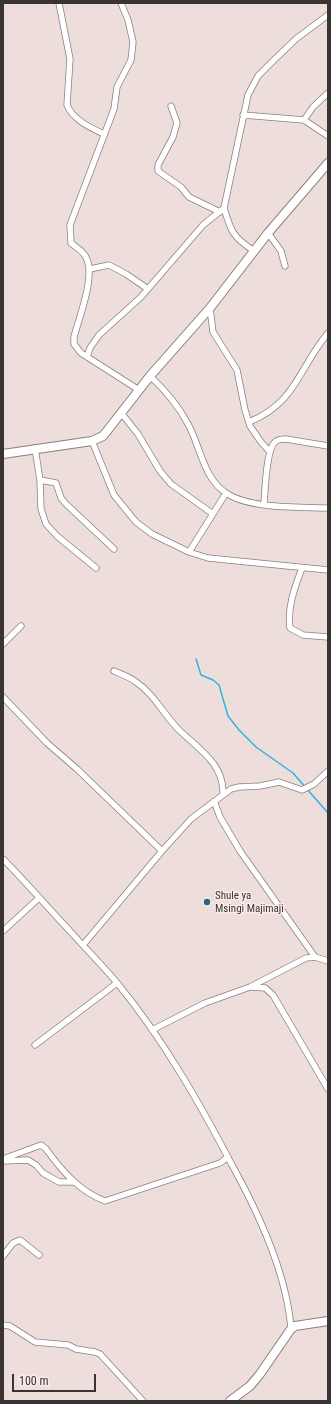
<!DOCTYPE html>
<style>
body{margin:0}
#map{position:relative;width:331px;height:1404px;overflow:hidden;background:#eddedc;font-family:"Roboto Condensed",sans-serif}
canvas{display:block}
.frame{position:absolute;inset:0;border:4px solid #393433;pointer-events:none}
.scale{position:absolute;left:12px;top:1374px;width:84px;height:18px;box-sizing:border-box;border:2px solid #393433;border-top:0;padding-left:5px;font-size:12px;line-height:14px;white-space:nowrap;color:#393433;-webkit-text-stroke:3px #faebe9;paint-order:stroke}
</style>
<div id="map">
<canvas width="331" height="1404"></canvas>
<div class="frame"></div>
<div class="scale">100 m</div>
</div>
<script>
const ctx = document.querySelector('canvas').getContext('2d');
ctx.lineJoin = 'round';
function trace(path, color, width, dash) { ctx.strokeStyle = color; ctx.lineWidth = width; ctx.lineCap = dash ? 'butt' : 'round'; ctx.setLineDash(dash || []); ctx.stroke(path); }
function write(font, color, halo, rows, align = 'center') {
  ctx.font = font + ' "Roboto Condensed",sans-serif'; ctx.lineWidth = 3; ctx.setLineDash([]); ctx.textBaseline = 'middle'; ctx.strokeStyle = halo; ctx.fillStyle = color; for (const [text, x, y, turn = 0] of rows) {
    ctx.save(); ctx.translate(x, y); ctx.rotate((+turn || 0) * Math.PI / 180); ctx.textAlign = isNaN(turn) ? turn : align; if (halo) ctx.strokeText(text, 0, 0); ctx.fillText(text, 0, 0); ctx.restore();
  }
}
const stream = new Path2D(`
 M196,659L201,675L213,680L219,685L228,716L239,730L256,747L293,773L328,813`);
const street = new Path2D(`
 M59,3L70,59L67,105C73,120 91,128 104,134
 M121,3L128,20L133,42L131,60L117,87L114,109L70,225L71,243C75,247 80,249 83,253C99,269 79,317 74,337V344L81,353L139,390
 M171,106L177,123L173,137L158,165V171L181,187L189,197L220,212
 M243,115L304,120L328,136
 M304,120L313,107L328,93
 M224,208C231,232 233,237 254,251
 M268,233L281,251L285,266
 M90,269L109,265L126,274L148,289
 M210,308L213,332L237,370L245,410L250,426L261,442L270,452
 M87,357L90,348L99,335L141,297L203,225L224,208L248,95L258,76L276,58L297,38L328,15
 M150,376C165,390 178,405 188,424C200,445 203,478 226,493C250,509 299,507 328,508
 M122,414L138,434L160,471L171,484L213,514
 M249,422C297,402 298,369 328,333
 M92,441L114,495L136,522L152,534L189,552L208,558L328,570
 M35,448L40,480L41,509L46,524L57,536L96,568
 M40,480L56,483L61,498L66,504L114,549
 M264,504C265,492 266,450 275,442C278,439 282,439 286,439L328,446
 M189,552L226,493
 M302,568C295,587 287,607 290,628L303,635L328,637
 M3,644L21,626
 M114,671C121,674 130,677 136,682C154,694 164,715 179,730C199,749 224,764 223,794
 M3,697L47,743L77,769L162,851L83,945
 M214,801L220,817L240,851L315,957
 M162,851L191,819L231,789L239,787L260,786L279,782L302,790L314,784L328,771
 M3,859C26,882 47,907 69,930C85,948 102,965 118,984C163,1039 199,1102 232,1165C258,1212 287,1275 291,1329
 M3,931L39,898
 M251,987L265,988L273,995L328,1089
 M152,1030L205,1003L250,987L306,958L315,957L328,961
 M35,1045L117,983
 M3,1159L41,1145L46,1149C62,1171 79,1191 105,1201L220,1163L228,1157
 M3,1161L28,1160L36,1165L43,1173L59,1182H73
 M3,1256L13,1243L20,1240L39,1255
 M3,1325L10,1326L35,1342L68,1345L76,1349L95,1352L100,1354L143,1401`);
const secondary = new Path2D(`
 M3,454L92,441L103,436L150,376L210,308L268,233L328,163
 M230,1401L250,1386L260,1374L291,1329L295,1326L328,1321`);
const markers = [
 [207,902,4,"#2c667f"]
];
const poiNames = [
 ["Shule ya",215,896],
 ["Msingi Majimaji",215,909]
];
trace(stream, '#2fb2e4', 1.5);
trace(street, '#8c7f7c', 7);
trace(secondary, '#8c7f7c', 10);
trace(street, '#fff', 5.5);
trace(secondary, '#fff', 8);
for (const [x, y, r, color] of markers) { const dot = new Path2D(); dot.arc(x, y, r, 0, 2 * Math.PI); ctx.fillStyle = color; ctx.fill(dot); trace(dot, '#faebe9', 1.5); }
write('11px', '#393433', '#faebe9', poiNames, 'left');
</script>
